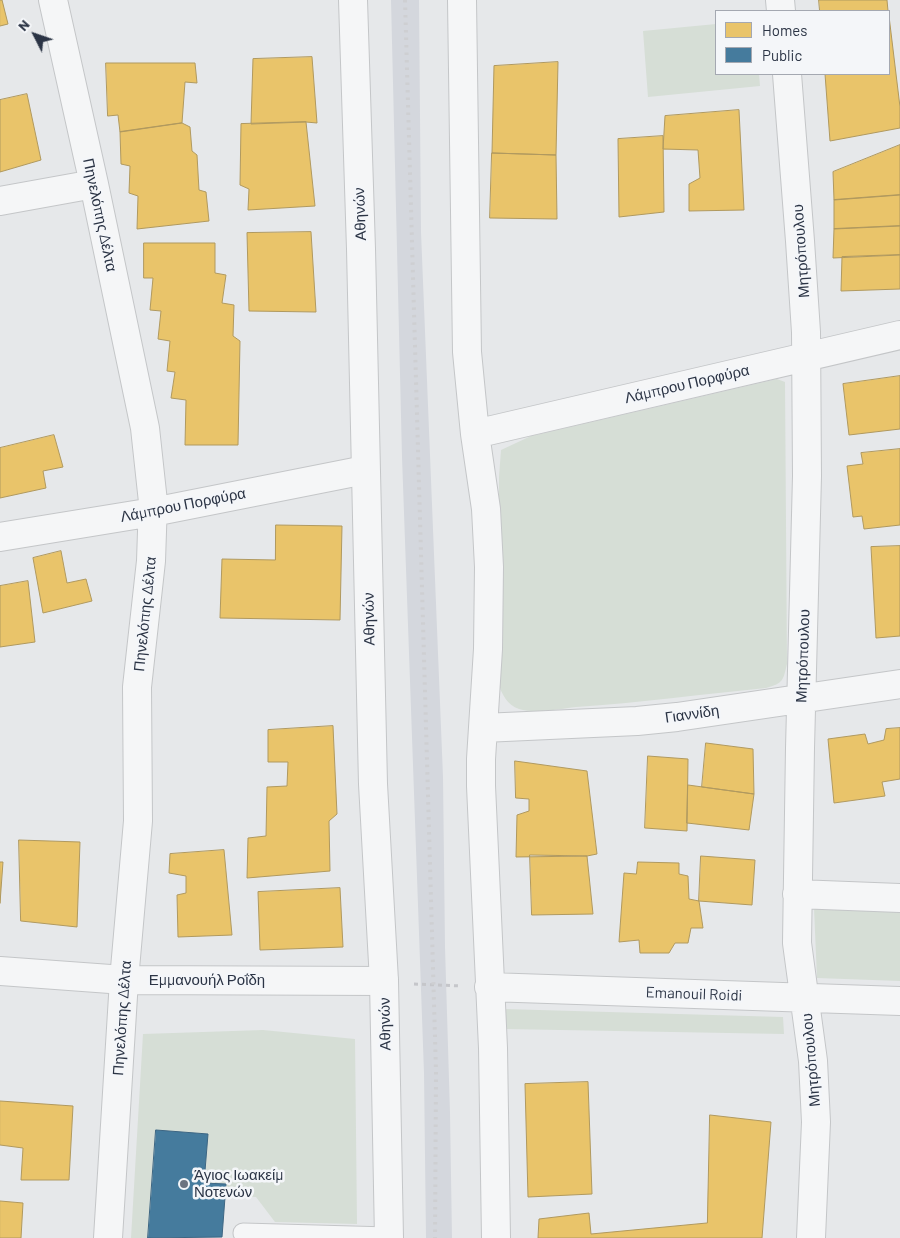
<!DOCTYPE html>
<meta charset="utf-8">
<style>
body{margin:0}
#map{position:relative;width:900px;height:1238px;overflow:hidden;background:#e6e8ea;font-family:Barlow,sans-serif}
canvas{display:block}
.legend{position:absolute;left:715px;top:10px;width:175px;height:65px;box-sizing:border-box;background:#f4f6f9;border:1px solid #a4a8b1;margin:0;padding:6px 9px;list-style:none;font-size:15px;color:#2b3445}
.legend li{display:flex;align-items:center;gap:10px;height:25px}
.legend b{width:25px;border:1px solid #a4a8b1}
.north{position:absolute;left:10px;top:10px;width:50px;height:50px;-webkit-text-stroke:4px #f4f6f9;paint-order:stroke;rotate:311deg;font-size:14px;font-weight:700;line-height:20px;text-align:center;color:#2b3445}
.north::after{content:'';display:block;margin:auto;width:18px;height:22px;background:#2b3445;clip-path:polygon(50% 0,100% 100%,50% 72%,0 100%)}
</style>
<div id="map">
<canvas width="900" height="1238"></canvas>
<ul class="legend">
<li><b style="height:14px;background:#e9c46a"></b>Homes</li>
<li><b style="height:14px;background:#457b9d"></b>Public</li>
</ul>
<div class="north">N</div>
</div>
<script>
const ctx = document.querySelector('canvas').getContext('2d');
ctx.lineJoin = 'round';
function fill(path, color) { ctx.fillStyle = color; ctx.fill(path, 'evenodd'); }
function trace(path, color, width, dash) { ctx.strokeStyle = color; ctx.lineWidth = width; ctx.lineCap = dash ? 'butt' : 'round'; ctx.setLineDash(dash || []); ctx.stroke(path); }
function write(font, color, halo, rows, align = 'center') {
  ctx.font = font + ' Barlow,sans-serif'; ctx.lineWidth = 5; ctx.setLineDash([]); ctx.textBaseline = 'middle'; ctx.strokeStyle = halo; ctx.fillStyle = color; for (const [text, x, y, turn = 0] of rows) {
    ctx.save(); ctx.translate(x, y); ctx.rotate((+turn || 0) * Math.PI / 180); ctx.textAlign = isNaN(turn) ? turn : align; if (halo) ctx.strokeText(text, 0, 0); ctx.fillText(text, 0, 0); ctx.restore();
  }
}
const built = new Path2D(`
 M391,0H419L421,232L443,777L445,947L450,1113L452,1238H426L424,1073L402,457Z`);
const green = new Path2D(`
 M716,24V74H759L760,86L648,97L643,31Z
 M777,379L785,382L787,664C783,680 784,683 766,688C703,694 639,703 576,707C559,709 535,714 519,709C507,705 502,694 498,683L499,477L501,450L531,436Z
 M814,908L900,911V981L817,978Z
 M504,1009L783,1017L784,1034L504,1029Z
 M263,1030L355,1039L357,1224L275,1222L256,1197H225L226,1184L204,1183L207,1134L156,1131L148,1238H131L143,1034Z`);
const homes = new Path2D(`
 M0,0H2L8,24L0,26Z
 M819,0H887L888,11H820Z
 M889,16L900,107V128L830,141L825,74H889Z
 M312,57L317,123L306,122L251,124L253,59Z
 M558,62L556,155L492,153L494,66Z
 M106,63H195L197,83L185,82L182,123L120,132L118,115L108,116Z
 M27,94L41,160L0,172V100Z
 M739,110L744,210L689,211V184L700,178L698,150L663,149L665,116Z
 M306,122L315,206L248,210L249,189L240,185L241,124Z
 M182,123L190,127L192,151L197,155L199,190L206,192L209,221L137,229L138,196L129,193L130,166L121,164L120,132Z
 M663,136L664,212L619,217L618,139Z
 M900,145V195L834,200L833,172Z
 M492,153L556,155L557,219L490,218Z
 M900,195V226L834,229V200Z
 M900,226V255L833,258L834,229Z
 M311,232L316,312L249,311L247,233Z
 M144,243H215V273L226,275L222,303L234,305L233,336L240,341L238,445H185L186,400L171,398L175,372L167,371L170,341L158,339L161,311L150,310L153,278H144Z
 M900,255V289L841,291L842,257Z
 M900,376V429L849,435L843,384Z
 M54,435L63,467L43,471L46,488L0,498V448Z
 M900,449V525L864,529L862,516L853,517L847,466L863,464L861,453Z
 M276,525L342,526L340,620L220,618L222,559L275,560Z
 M900,546V636L876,638L871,547Z
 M61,551L67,583L86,579L92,601L43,613L33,558Z
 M28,581L35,642L0,647V586Z
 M333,726L337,814L329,821L330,871L247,878L248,838L266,836L267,787L287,786L288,762H268V730Z
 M900,728V779L882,782L885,796L834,803L828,739L865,734L868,744L884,740L886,729Z
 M706,743L753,749L754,794L702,787Z
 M648,756L688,759L687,831L645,828Z
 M515,761L587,771L597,854L587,856L516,857L517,815L529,811V799L516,798Z
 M688,785L754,794L749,830L687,823Z
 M19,840L80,842L77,927L21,921Z
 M224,850L232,935L178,937L177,895L186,893V876L169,873L170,854Z
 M530,855L587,856L593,914L532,915Z
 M701,856L755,860L752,905L699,901Z
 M0,862H3L0,903Z
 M638,862L679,863V874L688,876L689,899L699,901L703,928H691L688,943H675L669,953H640L639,940L619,942L624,873L636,874Z
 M340,888L343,947L260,950L258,892Z
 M588,1082L592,1194L528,1197L525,1084Z
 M0,1101L73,1106L69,1180H21L23,1148L0,1145Z
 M710,1115L771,1122L762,1238H538L539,1219L589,1213L591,1234L707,1223Z
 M0,1201L23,1203L21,1238H0Z`);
const public = new Path2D(`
 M156,1130L208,1134L204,1183L226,1184L222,1237L148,1238Z`);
const path = new Path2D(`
 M414,984L461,986`);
const service = new Path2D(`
 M243,1233L389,1237`);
const minor = new Path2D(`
 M53,0L94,184L145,428L153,502L151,561L137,687L138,821L124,980L108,1238
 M462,0L467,352L475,434L486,509L489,567L488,649L481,759V786L493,1048L496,1238
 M780,0L781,11
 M787,74L800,241L806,332L807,476L800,748L797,943L813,1061L816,1122L811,1238
 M0,201L94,184
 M475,434L900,335
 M0,537L153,512L365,470
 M483,728L637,721L677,717L900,684
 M797,894L900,898
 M0,971L124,980L384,981
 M489,987L900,1001`);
const tertiary = new Path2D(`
 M353,0L361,249L373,784L384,981L389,1238`);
const rail = new Path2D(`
 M405,0L436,1072L435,1238`);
const markers = [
 [184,1184,5,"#6c737f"]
];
const streetNames = [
 ["Αθηνών",360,214,-92],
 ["Πηνελόπης Δέλτα",100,215,78],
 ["Μητρόπουλου",801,251,-94],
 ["Λάμπρου Πορφύρα",687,384,-13],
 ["Λάμπρου Πορφύρα",183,505,-11],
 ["Πηνελόπης Δέλτα",145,614,-84],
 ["Αθηνών",369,619,-91],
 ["Μητρόπουλου",803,656,-88],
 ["Γιαννίδη",692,714,-8],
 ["Εμμανουήλ Ροΐδη",207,980],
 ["Emanouil Roidi",694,994,2],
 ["Πηνελόπης Δέλτα",122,1018,-86],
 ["Αθηνών",385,1024,-91],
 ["Μητρόπουλου",811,1060,-95]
];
const poiNames = [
 ["Άγιος Ιωακείμ",194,1175],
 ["Νοτενών",194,1192]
];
fill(built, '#d4d7dd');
fill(green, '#d6ded6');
fill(homes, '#e9c46a');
trace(homes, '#b0995f', 1);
fill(public, '#457b9d');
trace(public, '#3d6683', 1);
trace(service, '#c4c6c8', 21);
trace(minor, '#c4c6c8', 30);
trace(tertiary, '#c4c6c8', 30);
trace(path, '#c5c6ca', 3, [4, 4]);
trace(service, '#f5f6f7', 19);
trace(minor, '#f5f6f7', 28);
trace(tertiary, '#f5f6f7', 28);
trace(rail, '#cecfd2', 4, [2.5, 5]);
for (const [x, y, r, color] of markers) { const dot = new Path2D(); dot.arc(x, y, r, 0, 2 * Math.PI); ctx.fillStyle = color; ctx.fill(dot); trace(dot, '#f4f6f9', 2); }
write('15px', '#2b3445', '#f4f6f9', streetNames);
write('15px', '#2b3445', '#f4f6f9', poiNames, 'left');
</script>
